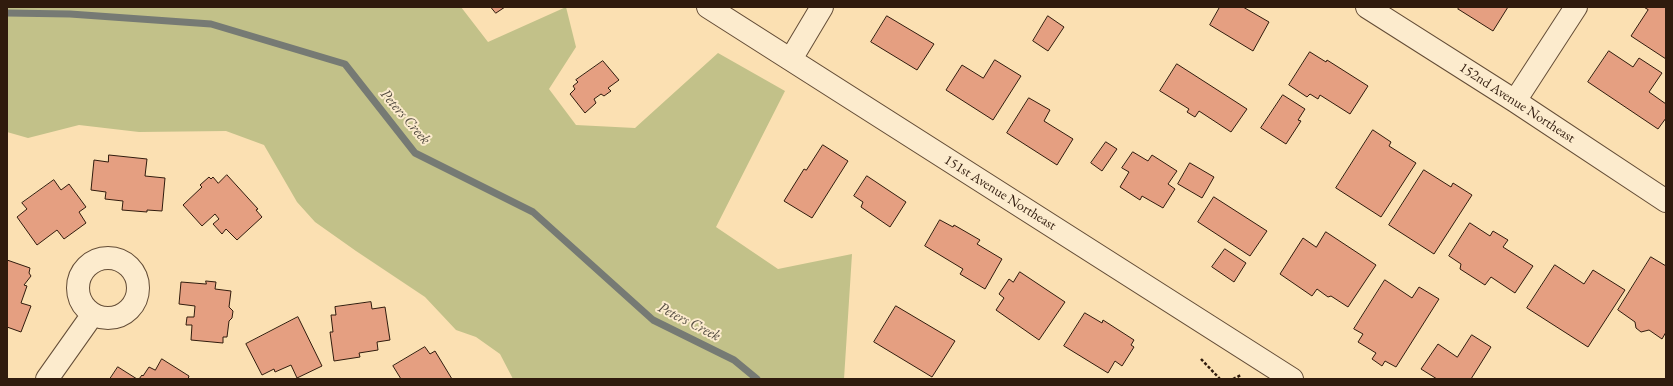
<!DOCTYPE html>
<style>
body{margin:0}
#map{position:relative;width:1673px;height:386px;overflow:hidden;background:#fbe0b2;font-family:"EB Garamond",serif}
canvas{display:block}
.frame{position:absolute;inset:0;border:8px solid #301b0d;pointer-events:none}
</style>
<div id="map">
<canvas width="1673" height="386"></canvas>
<div class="frame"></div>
</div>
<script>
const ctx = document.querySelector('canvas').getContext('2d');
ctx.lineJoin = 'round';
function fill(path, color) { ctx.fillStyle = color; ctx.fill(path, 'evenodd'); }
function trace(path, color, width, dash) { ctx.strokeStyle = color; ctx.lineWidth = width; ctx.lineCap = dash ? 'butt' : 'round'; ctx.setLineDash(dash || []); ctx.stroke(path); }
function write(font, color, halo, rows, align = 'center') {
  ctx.font = font + ' "EB Garamond",serif'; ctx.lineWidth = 4; ctx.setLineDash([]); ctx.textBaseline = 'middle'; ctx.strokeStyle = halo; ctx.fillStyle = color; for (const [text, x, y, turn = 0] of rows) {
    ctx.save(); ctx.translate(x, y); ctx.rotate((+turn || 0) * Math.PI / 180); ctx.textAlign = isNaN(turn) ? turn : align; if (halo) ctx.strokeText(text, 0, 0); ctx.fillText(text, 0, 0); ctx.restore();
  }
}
const green = new Path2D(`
 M7,7H461L488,42L566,7L576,47L549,89L576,125L635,128L718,53L785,91L716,227L778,269L852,254L844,379H513L500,354L476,337L456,330L425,297L356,251L315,222L297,202L264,145L226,131L139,132L79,125L28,138L7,132Z`);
const stream = new Path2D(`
 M7,13L70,14L211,24L345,64L415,153L533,212L653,320L734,360L757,379`);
const building = new Path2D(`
 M491,7H505L496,13Z
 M1220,7H1243L1269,22L1253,51L1210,25Z
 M1460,7H1508L1493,31L1458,9Z
 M1644,7H1666V59L1631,36L1648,10Z
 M887,16L934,44L917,70L871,42Z
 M1048,16L1064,27L1048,51L1033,41Z
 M1609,51L1633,67L1639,58L1662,73L1649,92L1666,104V118L1658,129L1588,82Z
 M1310,52L1326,62L1327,60L1368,86L1350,114L1320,95L1318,99L1310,94L1307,97L1289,85Z
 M995,60L1021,76L993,120L946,90L962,65L983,78Z
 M603,61L619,80L608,88L611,91L604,96L601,94L594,99L596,103L585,113L570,94L575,89L573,86L578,82L576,80Z
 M1177,64L1247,109L1231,132L1199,111L1195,117L1187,112L1189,109L1160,91Z
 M1283,95L1305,109L1298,120L1301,121L1286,144L1261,128Z
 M1029,98L1050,110L1044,121L1073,139L1057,165L1007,133Z
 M1373,130L1391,142L1389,146L1416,163L1381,217L1336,188Z
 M1106,142L1117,149L1102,171L1091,163Z
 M823,145L848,161L812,218L784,201L804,169L806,170Z
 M1133,152L1148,161L1152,155L1177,171L1168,184L1175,189L1163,208L1142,196L1140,200L1120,187L1129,172L1122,168Z
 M109,155L147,159L145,176L165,178L162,211L147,210V212L122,210L123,201L105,199L106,192L91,190L94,160L108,162Z
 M1190,163L1214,177L1202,198L1178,184Z
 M1424,170L1451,187L1453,183L1472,195L1434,254L1389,225Z
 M227,175L258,209L256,210L262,217L237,240L226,229L222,234L213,224L219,219L215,214L202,226L183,205L202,187L200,185L209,177L211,179L213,177L218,183Z
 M867,176L906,202L890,227L861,207L863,202L854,196Z
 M54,180L61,190L69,184L86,207L79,212L86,223L64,239L57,230L37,245L17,217L27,209L22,203Z
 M1214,197L1267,231L1250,256L1198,222Z
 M940,220L953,227L954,225L980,240L977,244L1002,259L985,289L960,274L963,269L925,246Z
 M1470,223L1490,236L1493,231L1508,240L1503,247L1533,266L1515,293L1491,277L1485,285L1460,269L1461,264L1449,256Z
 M1326,232L1376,265L1348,307L1331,296L1328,297L1317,289L1312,296L1280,274L1303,238L1316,247Z
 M1225,249L1246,263L1234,282L1212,267Z
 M1651,257L1666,266V332L1662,339L1649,330L1641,332L1636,328L1635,322L1618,310Z
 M7,260L30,268L29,273L31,276L24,285L27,286L21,303L31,306L21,332L7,327Z
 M1555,265L1584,284L1593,270L1625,290L1588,347L1527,308Z
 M1020,272L1065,302L1039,340L996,310L1004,298L999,294L1009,279L1013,282Z
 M1385,280L1412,298L1419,287L1439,299L1396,367L1385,361L1382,366L1372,359L1376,353L1358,342L1363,334L1354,329Z
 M206,281L216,282L215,289L231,291L229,307L233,311L232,318L229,321L227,337H223V343L191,340L192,325H186L187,317H194L195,306L179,304L181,282L206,284Z
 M371,302L372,309L385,307L390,340L377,342L378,350L359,353L360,357L334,361L330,332H333L331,315H336L335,307Z
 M896,306L955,341L932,377L874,342Z
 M1085,313L1102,323L1103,320L1134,340L1131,345L1134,347L1122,366L1115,361L1108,373L1064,346Z
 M298,317L322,366L297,378L291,365L275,372L274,369L262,375L246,344Z
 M1472,335L1491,347L1471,379H1437L1421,369L1438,344L1457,357Z
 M425,347L430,354L435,351L452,379H401L393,366Z
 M162,359L189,376L188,379H139L142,375L143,376L149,367L155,370Z
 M118,367L137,379H110Z`);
const path = new Path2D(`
 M1201,359L1220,379
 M1233,379L1241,375`);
const minor = new Path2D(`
 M708,7L1292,379
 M1367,7L1515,101L1666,201
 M791,59L822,7
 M1515,101L1576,7
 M78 288a30 30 0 1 1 60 0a30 30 0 1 1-60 0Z
 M47,379L93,314`);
const streetNames = [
 ["152nd Avenue Northeast",1517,103,33],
 ["151st Avenue Northeast",1000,193,32]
];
const waterNames = [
 ["Peters Creek",405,117,49],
 ["Peters Creek",689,322,27]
];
fill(green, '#c2c189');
trace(stream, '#767a74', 7);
fill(building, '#e59f81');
trace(building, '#301b0d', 1);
trace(minor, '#634c36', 24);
trace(path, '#301b0d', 2.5, [3, 2]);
trace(minor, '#fcebcd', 22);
write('14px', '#301b0d', '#fcebcd', streetNames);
write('italic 15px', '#534b40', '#fcebcd', waterNames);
</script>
